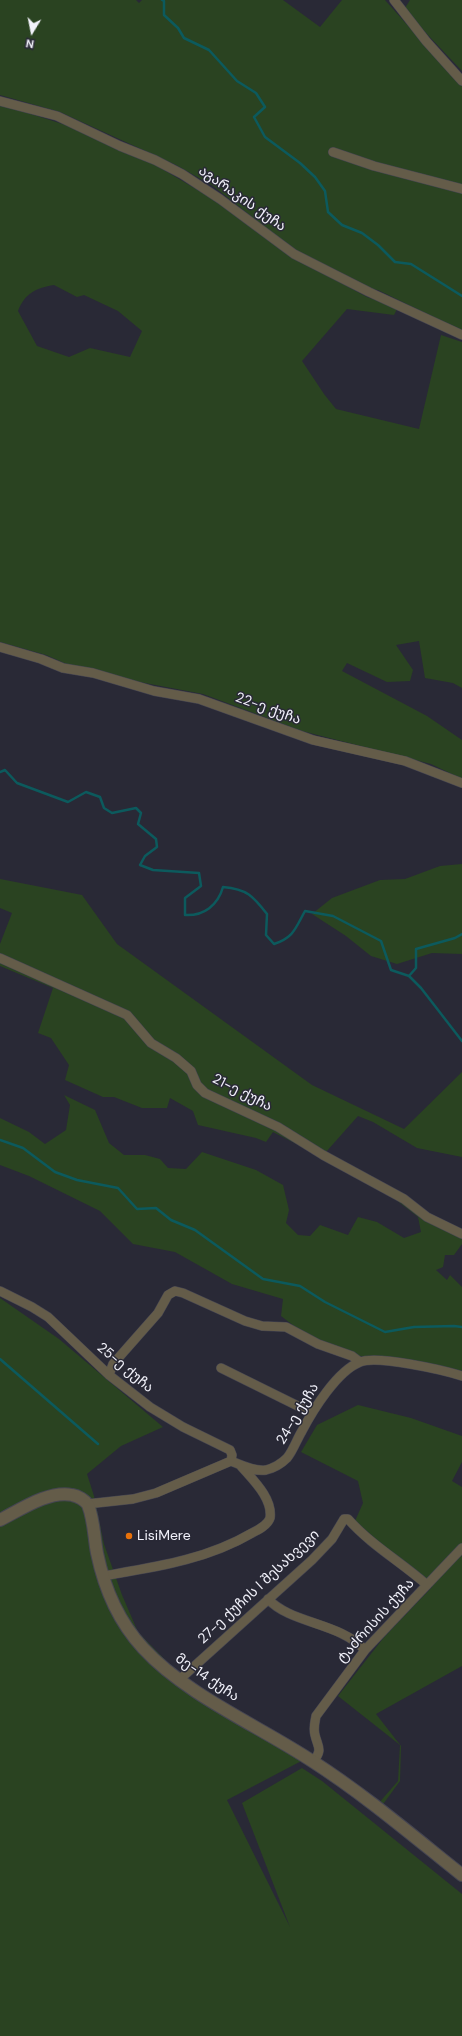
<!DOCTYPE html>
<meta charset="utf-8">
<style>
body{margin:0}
#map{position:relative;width:462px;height:2036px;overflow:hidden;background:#292936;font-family:"DM Sans",sans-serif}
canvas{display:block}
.north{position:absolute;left:12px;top:12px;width:40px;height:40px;-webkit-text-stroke:3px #292936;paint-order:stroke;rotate:190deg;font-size:11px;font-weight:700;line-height:16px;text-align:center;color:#f2f2fb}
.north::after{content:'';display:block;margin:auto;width:14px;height:18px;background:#f2f2fb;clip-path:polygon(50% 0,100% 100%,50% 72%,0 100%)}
</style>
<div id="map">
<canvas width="462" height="2036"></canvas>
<div class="north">N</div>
</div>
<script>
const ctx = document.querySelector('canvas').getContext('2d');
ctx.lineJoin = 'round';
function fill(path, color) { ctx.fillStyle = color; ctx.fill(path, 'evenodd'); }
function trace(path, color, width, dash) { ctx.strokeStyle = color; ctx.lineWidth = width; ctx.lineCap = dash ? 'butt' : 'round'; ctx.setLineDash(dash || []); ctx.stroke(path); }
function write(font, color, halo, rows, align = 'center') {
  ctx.font = font + ' "DM Sans","Noto Sans Georgian",sans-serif'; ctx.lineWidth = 3; ctx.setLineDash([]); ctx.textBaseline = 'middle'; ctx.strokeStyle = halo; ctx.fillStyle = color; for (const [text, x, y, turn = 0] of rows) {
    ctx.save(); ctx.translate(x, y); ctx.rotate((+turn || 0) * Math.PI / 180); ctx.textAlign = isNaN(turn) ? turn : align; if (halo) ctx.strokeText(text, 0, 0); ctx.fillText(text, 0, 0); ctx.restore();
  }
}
const green = new Path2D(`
 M0,0H136L139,3L142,0H283L320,27L342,0H385L462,86V331L378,290L370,289L295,251L213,186L176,165L60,112L0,95Z
 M410,0H462V71L409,15L405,8Z
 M0,104L78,129L118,150L152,163L235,212L291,256L367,297L398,307L394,315L347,309L302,361L324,394L336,409L419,429L441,335L462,342V688L453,683L425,678L419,641L396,645L413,670L410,681L387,682L347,663L342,671L427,716L462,740V779L431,764L302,731L203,694L129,680L69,665L46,655L0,642ZM54,285L77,297L84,295L118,311L142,331L130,357L90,348L69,357L37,346L18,311C25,293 36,288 54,285Z
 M462,864V954L432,953L397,964L371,956L346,936L312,914L332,898L380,880L405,879L440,866Z
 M0,879L82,895L117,944L312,1085L404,1129L462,1072V1157L417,1148L373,1122L358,1116L326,1152L431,1216L462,1232V1244L454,1255H445L443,1267L436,1270L447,1280L450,1275L462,1287V1371L411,1360L369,1358L346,1353L315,1342L281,1316L283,1299L232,1284L175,1252L133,1244L100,1211L29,1176L0,1165V1118L29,1132L45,1144L66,1130L70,1105L64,1095L95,1110L109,1143L124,1155H145L160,1159L168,1168L186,1169L202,1152L256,1170L283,1185L289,1210L286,1223L298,1235L310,1236L320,1225L348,1235L358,1217L377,1222L404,1238L421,1232L418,1217L378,1186L273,1132L266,1142L256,1138L198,1125L193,1111L170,1098L167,1108H142L114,1097H103L65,1080L69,1065L51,1038L38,1033L53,988L0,966V944L12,913L0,908Z
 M0,1298L59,1339L163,1427L121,1446L87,1474L94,1496L104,1544L122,1595L138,1632L178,1673L283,1739L378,1804L398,1781L400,1745L338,1696L385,1636L432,1587L355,1521L363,1503L358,1481L301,1452L317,1425L358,1405L411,1418L462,1436V1462L452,1481L462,1487V1666L376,1714L401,1746L400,1781L381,1807L309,1757L227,1800L290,1927L242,1803L302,1768L322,1781L462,1894V2036H0Z`);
const stream = new Path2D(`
 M162,0L164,1V15L178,28L184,38L209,50L237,81L256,93L265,107L254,117L265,137L300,163L315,177L325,191L328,212L342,225L362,233L378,245L395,262L411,264L462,296
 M0,772L5,770L17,783L68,802L86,792L100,797L104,808L112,813L136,808L141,813L138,824L156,839L157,847L145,856L140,865L153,870L199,873L201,886L185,898V915C204,916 218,905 223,887C247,889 253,896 267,914L266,935L274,944C294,937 295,929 305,911L333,916L381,941L391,970L409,976L416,968V949L455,938L462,934
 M409,976L421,988L462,1041
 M0,1140L23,1148L55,1172L77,1180L118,1188L137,1209L156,1208L171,1220L195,1230L263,1279L300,1286L325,1302L385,1332L414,1327L454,1326L462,1327
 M0,1359L98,1444`);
const minor = new Path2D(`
 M394,0L426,41L462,81
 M0,101L57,116L120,146L155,160L182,174L220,199L294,254L369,292L462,335
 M333,152L374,166L462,189
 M0,647L41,659L63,668L93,673L154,691L199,699L313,740L405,761L462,783
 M0,958L127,1015L151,1043L176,1058L191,1071L197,1085L205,1093L278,1127L323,1155L404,1199L427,1217L462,1234
 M0,1291L32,1307L48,1317L109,1375L150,1407L183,1427L230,1450L232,1455L231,1461
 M221,1368L312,1413
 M109,1375L113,1364L158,1313L168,1295L175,1291L183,1293L245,1321L262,1326L286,1327L318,1344L352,1356L360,1362
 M87,1504L133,1499L156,1493L231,1461C241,1465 255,1472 266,1470C274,1468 282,1463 287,1458C293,1451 297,1439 302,1431C313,1410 337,1371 360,1362C377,1355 443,1370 462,1376
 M103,1576C155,1567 206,1560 252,1533C258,1530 268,1525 270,1518C273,1498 252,1479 241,1466
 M268,1599C291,1624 339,1622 365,1650
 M179,1680L312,1560L332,1539L344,1519H348C371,1545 401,1562 427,1585
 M313,1762C323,1749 318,1748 315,1735C313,1728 315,1722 316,1716L365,1650L462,1548`);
const tertiary = new Path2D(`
 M0,1520C20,1510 49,1490 72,1495C78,1496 85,1500 88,1505C94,1520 94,1537 97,1553C104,1587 119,1622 143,1648C186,1695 259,1726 312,1761C365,1795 413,1836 462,1875`);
const markers = [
 [129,1536,4,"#e8710a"]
];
const streetNames = [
 ["აგარაკის ქუჩა",242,199,35],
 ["22-ე ქუჩა",268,709,20],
 ["21-ე ქუჩა",242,1093,27],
 ["25-ე ქუჩა",125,1368,40],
 ["24-ე ქუჩა",298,1414,-59],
 ["27-ე ქუჩის I შესახვევი",259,1587,-43],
 ["ტაძრისის ქუჩა",376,1621,-48],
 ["მე-14 ქუჩა",207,1678,34]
];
const poiNames = [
 ["LisiMere",137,1536]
];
fill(green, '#2a4321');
trace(stream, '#0c5a5d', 2.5);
trace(minor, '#454552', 10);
trace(tertiary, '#454552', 14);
trace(minor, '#645c49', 9);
trace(tertiary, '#645c49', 12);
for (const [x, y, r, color] of markers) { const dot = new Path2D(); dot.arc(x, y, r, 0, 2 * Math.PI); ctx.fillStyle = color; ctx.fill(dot); trace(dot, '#292936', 1.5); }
write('14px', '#f2f2fb', '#292936', streetNames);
write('14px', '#f2f2fb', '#292936', poiNames, 'left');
</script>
